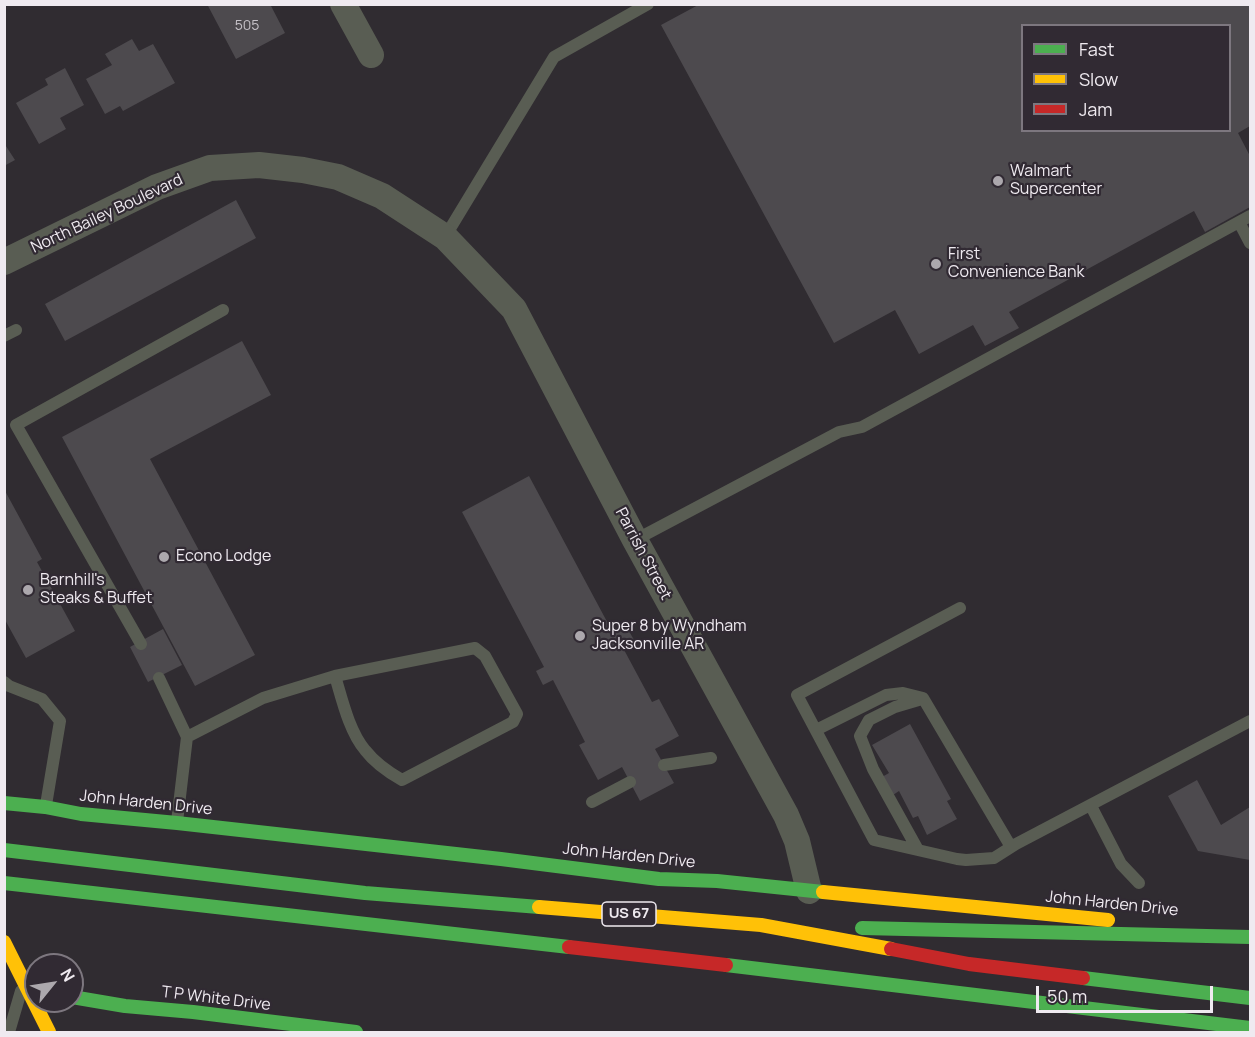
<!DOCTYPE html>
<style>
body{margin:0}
#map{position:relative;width:1255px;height:1037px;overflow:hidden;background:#302c31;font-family:Manrope,sans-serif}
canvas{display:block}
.frame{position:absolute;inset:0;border:6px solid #efeaf0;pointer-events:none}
.legend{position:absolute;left:1021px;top:24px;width:210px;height:108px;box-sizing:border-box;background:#312a33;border:2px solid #7d777f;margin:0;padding:8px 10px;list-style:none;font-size:18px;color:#efeaf0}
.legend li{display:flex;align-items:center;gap:12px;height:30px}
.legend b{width:30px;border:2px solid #7d777f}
.north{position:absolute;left:24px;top:953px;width:60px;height:60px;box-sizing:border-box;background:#312a33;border:2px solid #7d777f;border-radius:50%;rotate:60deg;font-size:16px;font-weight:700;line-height:24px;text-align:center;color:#efeaf0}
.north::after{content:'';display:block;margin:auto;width:21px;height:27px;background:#aca8ad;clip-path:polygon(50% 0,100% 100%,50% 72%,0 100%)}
.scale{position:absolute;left:1036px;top:986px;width:177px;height:27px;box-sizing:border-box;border:3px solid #efeaf0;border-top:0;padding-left:8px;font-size:18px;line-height:21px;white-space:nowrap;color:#efeaf0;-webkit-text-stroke:4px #312a33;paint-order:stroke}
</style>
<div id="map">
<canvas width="1255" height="1037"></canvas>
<div class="frame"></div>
<ul class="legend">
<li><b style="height:8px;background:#4caf50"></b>Fast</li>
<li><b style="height:8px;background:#ffc107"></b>Slow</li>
<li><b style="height:8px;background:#c62828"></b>Jam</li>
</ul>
<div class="north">N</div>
<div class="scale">50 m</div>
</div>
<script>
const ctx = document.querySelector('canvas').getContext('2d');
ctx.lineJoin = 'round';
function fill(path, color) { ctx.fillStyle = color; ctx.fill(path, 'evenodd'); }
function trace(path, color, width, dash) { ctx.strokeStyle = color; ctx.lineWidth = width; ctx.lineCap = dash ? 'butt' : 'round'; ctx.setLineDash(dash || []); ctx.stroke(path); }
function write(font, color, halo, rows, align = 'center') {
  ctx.font = font + ' Manrope,sans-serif'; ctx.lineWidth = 4.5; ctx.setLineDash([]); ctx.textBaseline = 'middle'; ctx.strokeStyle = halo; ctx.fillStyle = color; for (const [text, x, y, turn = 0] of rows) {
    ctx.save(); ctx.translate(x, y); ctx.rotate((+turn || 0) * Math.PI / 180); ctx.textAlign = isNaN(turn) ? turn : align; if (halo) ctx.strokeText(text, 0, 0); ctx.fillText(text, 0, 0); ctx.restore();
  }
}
const building = new Path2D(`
 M207,4H270L285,33L236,59Z
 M700,4H1250V126L1238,133L1250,156V207L1205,232L1194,211L1009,312L1019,328L985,346L973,325L919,354L895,310L834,343L661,25ZM1022,26H1230V130H1022Z
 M132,39L139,51L153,44L175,83L123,111L120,106L105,114L86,79L112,65L105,54Z
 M65,68L84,105L60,118L66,129L39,144L16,103L48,85L45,79Z
 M4,143L15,160L4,166Z
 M236,200L256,238L65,341L45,304Z
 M242,341L271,395L150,459L255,655L195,686L62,437Z
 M529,476L612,631L625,624L634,640L622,646L652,702L659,699L679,736L655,749L674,783L640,801L622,767L598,780L579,745L585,742L553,680L543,685L536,671L544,667L462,512Z
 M4,489L42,559L37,562L75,631L26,658L4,618Z
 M163,629L182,665L148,682L130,647Z
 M910,724L951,799L947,801L957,819L927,835L918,816L913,818L899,791L893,795L882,777L889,773L872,745Z
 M1197,780L1221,825L1250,807V860L1198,851L1168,796Z`);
const lane = new Path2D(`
 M1239,222L1250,243
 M445,237L554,57L648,4
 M4,336L16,330
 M635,540L839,432L862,427L1250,216
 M960,608L797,695L874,840L957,859L966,860L994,858L1016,844L1250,721
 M141,644L16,425L223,310
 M159,678L187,737L177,822
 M4,682L9,686L42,699L60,721L46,805
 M816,730L886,695L903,693L923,698L1011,847
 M187,737L263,698L335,676L475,648L485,656L517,714L513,722L402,780C388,772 375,763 365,750C349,731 342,699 335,676
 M664,765L711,758
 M592,802L630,782
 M1091,806L1121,864L1139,883
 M918,850L873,769L860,736L869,720L895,707L922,699
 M9,1032L21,991`);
const street = new Path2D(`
 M343,4L371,55
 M4,262L157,187L210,168L259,165L303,170L338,177L382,196L445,237L514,309L635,540L786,815L797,841L809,891`);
const fast = new Path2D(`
 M4,803L45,807L81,814L177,823L501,859L659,879L717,881L823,892
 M4,850L365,893L539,907
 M4,883L569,947
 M862,928L1250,937
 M726,965L1250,1028
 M1083,978L1250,998
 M72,997L125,1006L193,1012L356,1032`);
const slow = new Path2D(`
 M823,892L1108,920
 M539,907L761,925L891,949
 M4,942L49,1032`);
const jam = new Path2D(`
 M569,947L726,965
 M891,949L969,964L1083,978`);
const markers = [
 [998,181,6,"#aca8ad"],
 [936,264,6,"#aca8ad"],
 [164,557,6,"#aca8ad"],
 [28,590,6,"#aca8ad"],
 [580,636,6,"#aca8ad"]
];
const numberNames = [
 ["505",247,26]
];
const shields = [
 [629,914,54]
];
const shieldNames = [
 ["US 67",629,914]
];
const poiNames = [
 ["Walmart",1010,172],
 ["Supercenter",1010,190],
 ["First",948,255],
 ["Convenience Bank",948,273],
 ["Econo Lodge",176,557],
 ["Barnhill's",40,581],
 ["Steaks & Buffet",40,599],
 ["Super 8 by Wyndham",592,627],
 ["Jacksonville AR",592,645]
];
const streetNames = [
 ["North Bailey Boulevard",107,214,-25],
 ["Parrish Street",643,554,62],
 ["John Harden Drive",146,803,6],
 ["John Harden Drive",629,856,6],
 ["John Harden Drive",1112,904,6],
 ["T P White Drive",216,999,7]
];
fill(building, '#4d4a4e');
trace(lane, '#595d53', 12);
trace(street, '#595d53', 26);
trace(fast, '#4caf50', 14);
trace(slow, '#ffc107', 14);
trace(jam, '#c62828', 14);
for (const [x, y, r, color] of markers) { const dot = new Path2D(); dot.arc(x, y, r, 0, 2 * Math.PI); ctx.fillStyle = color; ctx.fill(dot); trace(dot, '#312a33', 2); }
write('14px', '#c6c2c8', null, numberNames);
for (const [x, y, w] of shields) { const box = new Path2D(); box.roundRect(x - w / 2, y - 12, w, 24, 4.5); ctx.fillStyle = '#312a33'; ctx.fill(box); trace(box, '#efeaf0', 1.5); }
write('bold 15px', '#efeaf0', null, shieldNames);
write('16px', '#efeaf0', '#312a33', poiNames, 'left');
write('16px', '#efeaf0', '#312a33', streetNames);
</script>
